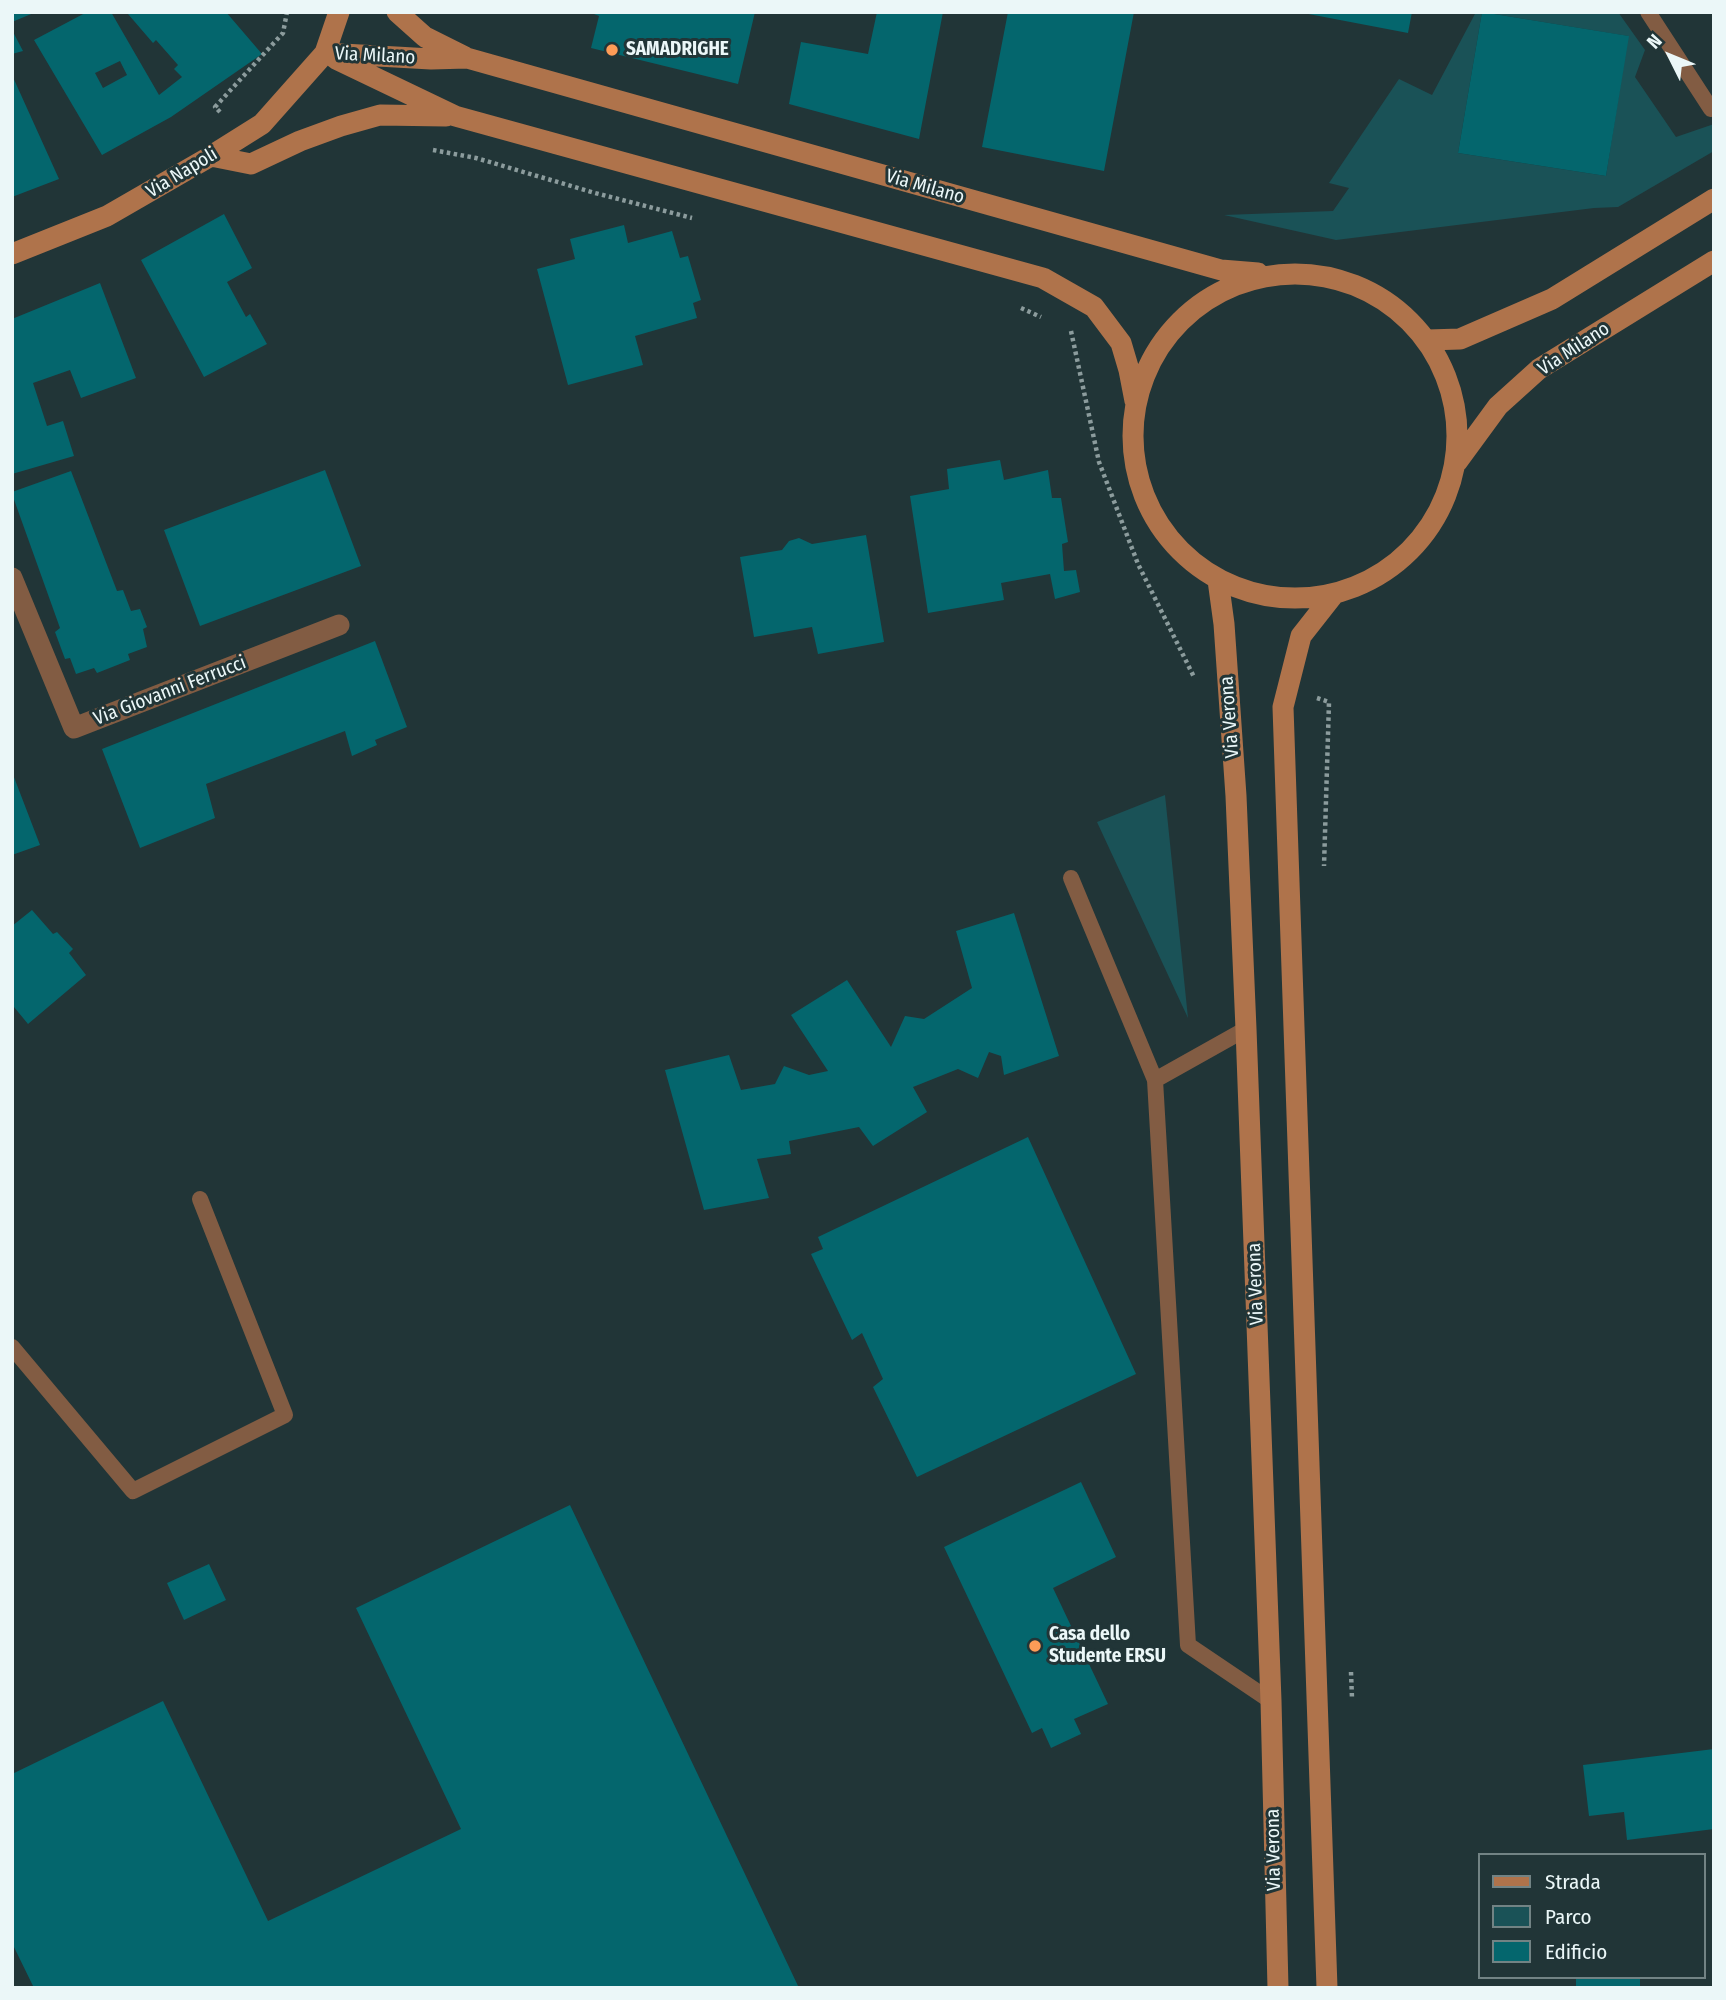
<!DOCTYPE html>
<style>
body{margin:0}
#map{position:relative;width:1726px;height:2000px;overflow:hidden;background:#213537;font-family:"Fira Sans Condensed",sans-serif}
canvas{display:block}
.frame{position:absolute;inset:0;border:14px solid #ebf7f8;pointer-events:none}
.legend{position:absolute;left:1478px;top:1853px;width:228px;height:126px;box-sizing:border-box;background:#213537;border:2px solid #728384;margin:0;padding:9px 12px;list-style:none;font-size:21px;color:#ebf7f8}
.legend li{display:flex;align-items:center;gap:14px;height:35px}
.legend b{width:35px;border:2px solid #728384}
.north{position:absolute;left:1635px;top:21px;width:70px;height:70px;-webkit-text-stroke:5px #213537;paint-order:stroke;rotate:313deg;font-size:19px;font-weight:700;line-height:28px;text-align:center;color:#ebf7f8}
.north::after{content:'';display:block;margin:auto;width:24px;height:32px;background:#ebf7f8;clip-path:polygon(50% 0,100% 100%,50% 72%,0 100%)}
</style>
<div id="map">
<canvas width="1726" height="2000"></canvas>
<div class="frame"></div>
<ul class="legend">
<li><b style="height:9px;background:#af734b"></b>Strada</li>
<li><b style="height:19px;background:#1a5257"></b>Parco</li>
<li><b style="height:19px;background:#04666d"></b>Edificio</li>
</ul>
<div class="north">N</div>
</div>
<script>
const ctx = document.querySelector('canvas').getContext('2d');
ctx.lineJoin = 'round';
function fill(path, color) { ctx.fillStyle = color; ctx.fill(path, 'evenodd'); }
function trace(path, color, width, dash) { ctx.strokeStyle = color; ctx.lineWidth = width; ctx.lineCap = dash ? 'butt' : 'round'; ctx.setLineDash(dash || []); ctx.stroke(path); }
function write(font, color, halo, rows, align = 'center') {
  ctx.font = font + ' "Fira Sans Condensed",sans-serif'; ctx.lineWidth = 6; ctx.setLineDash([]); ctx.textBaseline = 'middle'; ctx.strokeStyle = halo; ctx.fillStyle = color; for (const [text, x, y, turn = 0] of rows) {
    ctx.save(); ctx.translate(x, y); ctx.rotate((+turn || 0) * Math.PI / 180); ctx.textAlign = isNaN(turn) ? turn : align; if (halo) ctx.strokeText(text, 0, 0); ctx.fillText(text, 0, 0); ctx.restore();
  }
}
const green = new Path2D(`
 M1476,12H1618L1645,50L1635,77L1676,137L1714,124V151L1618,207L1594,208L1336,240L1224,215L1333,211L1349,188L1329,183L1399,79L1432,95ZM1482,12L1628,36L1606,176L1458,153Z
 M1165,795L1188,1018L1097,822Z`);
const building = new Path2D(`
 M12,12H36L12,22Z
 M87,12H111L159,95L182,77L174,69L178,65L156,40L153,43L128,14L130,12H226L262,54L171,117L102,155L34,40ZM120,61L127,75L103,88L95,73Z
 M589,12H755L738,84L591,48L599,16Z
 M877,12H943L919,139L789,104L801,42L868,54Z
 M1008,12H1134L1104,171L982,147Z
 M1298,12H1412L1408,33Z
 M1482,12L1629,36L1606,176L1458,153Z
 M12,30L23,51L12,54Z
 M12,75L59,179L12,197Z
 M224,214L252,268L227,282L246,317L250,314L267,344L204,377L141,260Z
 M624,225L628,243L672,231L680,258L688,256L701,300L693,303L697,318L635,336L643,365L568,385L537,269L575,259L570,239Z
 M100,283L136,378L81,398L70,370L33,383L47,426L63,421L74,456L12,474V319Z
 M1000,460L1004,480L1048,470L1052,498H1061L1068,542L1062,544L1064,571L1076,570L1080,592L1055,599L1050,574L1001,583L1004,600L928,613L910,496L949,489L947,469Z
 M325,470L361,566L200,626L164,530Z
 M71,471L117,591L123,590L131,611L140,609L147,627L143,629L147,647L128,654L130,660L97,673L94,668L76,674L70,658L65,659L55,632L60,628L12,494V492Z
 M866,535L884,642L818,654L812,627L754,637L740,557L782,550L789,541L799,538L812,544Z
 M375,641L407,727L375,740L377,745L352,756L345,731L206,784L215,818L140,848L102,749Z
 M12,772L40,845L12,855Z
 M32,910L53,934L57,932L73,949L69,953L86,975L28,1024L14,1007L12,1009V926Z
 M1014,913L1059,1056L1004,1075L1001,1056L989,1052L978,1078L958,1069L913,1087L927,1112L873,1146L859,1127L789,1141L791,1154L757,1159L769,1198L704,1210L665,1070L729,1055L741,1090L775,1084L784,1066L809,1075L828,1071L791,1015L847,980L891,1047L905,1016L924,1019L972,988L956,931Z
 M1028,1137L1136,1374L917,1477L873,1387L883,1379L862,1333L852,1340L811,1254L823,1249L818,1237Z
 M1081,1482L1116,1557L1053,1588L1108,1704L1074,1719L1081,1734L1051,1748L1042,1728L1032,1733L944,1547Z
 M570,1505L799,1988H34L12,1943V1774L163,1701L268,1921L461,1829L356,1608Z
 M209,1564L226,1600L184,1620L167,1583Z
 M1714,1749V1829L1627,1840L1624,1812L1589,1816L1583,1765Z
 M1576,1977H1640V1988H1576Z`);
const path = new Path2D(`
 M220,112L215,107L283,33L287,12
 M433,150L476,158L595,193L692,218
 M1021,308L1041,317
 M1071,331L1099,462L1138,564L1194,677
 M1317,698L1329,702L1324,866
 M1351,1672L1352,1698`);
const lane = new Path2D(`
 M1648,12L1711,109
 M1071,878L1155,1080
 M1246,1029L1155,1080L1188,1645L1271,1701
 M12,1347L133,1491L285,1415L200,1199`);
const street = new Path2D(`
 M12,578L74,728L339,625`);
const secondary = new Path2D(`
 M397,12L425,37L465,57
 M325,53L431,59L467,58L1221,270L1258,273
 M336,59L455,116L1043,278L1094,307L1121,343L1129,370L1135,401
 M211,156L251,164L300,141L341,126L380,115L446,116
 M12,254L107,216L211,156L262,124L325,53L339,12
 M1133 436a162 162 0 1 1 324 0a162 162 0 1 1-324 0Z
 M1428,340L1460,339L1552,299L1714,199
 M1457,462L1498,406L1539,369L1714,261
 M1218,580L1224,624L1236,796L1246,1029L1271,1701L1278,1988
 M1327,1988L1283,707L1301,636L1334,594`);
const markers = [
 [612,50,7,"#fe9c57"],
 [1035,1646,7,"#fe9c57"]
];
const poiNames = [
 ["SAMADRIGHE",626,50],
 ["Casa dello",1049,1635],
 ["Studente ERSU",1049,1657]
];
const streetNames = [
 ["Via Milano",375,56,3],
 ["Via Napoli",182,173,-31],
 ["Via Milano",925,187,16],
 ["Via Milano",1574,349,-33],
 ["Via Giovanni Ferrucci",170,691,-21],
 ["Via Verona",1230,717,-94],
 ["Via Verona",1256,1284,-92],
 ["Via Verona",1274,1850,-91]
];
fill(green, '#1a5257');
fill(building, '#04666d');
trace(path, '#8c9c9d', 4.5, [3.5, 3.5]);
trace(lane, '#825c43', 16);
trace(street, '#825c43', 21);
trace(secondary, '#af734b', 21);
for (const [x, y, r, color] of markers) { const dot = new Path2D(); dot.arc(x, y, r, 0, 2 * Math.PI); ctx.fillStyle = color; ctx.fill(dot); trace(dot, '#213537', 2.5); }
write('bold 19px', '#ebf7f8', '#213537', poiNames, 'left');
write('19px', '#ebf7f8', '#213537', streetNames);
</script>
